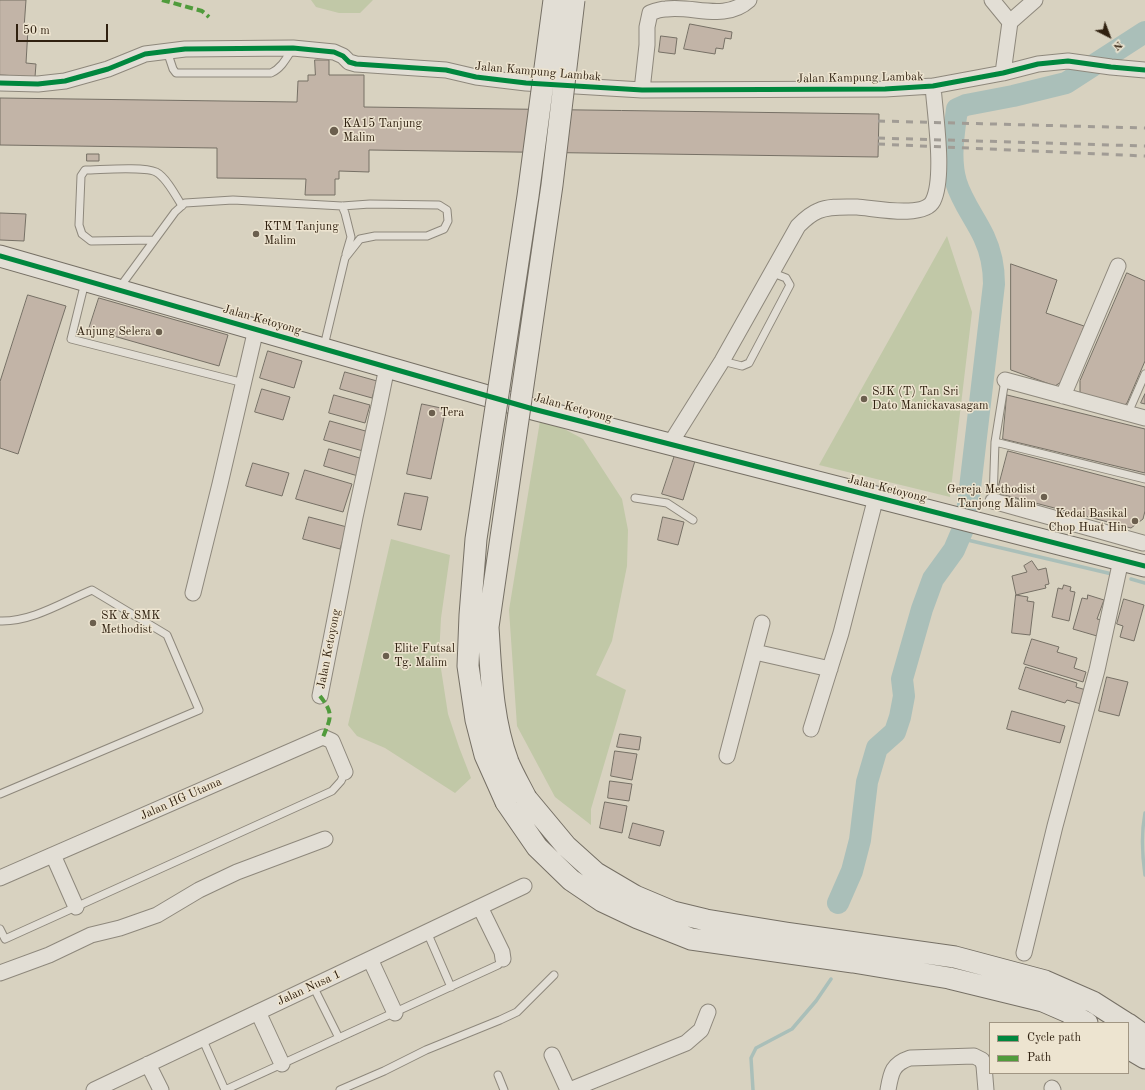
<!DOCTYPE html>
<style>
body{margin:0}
#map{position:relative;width:1145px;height:1090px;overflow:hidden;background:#d8d2c0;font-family:"Old Standard TT",serif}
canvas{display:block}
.legend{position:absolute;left:989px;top:1022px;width:140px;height:52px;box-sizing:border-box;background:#ede4d0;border:1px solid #a19683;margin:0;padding:5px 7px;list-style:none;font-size:12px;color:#302110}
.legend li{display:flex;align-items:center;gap:8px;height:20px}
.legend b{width:20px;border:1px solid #a19683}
.north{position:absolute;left:1089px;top:16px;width:40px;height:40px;-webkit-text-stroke:3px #ede4d0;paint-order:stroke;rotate:138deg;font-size:11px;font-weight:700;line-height:16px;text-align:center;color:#302110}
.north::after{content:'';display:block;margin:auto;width:14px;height:18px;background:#302110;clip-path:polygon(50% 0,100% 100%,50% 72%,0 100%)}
.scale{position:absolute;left:16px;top:24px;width:92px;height:18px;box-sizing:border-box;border:2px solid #302110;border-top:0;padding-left:5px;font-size:12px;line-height:14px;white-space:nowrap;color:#302110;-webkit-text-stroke:3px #ede4d0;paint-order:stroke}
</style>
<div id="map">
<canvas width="1145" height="1090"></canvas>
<ul class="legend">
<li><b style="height:5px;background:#00873e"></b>Cycle path</li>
<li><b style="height:5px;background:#509b3c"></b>Path</li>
</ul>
<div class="north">N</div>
<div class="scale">50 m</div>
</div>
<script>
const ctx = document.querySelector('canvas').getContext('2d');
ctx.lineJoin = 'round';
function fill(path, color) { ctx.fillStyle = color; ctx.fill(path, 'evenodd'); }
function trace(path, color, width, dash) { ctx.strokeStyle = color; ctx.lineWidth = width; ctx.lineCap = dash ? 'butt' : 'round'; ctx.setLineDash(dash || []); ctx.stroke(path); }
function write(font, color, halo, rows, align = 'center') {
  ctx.font = font + ' "Old Standard TT",serif'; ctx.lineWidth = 3; ctx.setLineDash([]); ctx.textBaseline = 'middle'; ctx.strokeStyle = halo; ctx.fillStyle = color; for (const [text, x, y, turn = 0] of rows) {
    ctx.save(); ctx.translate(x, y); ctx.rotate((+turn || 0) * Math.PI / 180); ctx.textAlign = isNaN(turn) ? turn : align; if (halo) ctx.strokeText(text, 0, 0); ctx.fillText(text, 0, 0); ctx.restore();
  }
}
const green = new Path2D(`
 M311,0H373L360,13H339L316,7Z
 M947,236L972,312L950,497L819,465Z
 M540,421L555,424L583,439L622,499L628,530L627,566L612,641L596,675L626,690L591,809V825L555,797L517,726L509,610Z
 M391,539L450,555L441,618L439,656L448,714L459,747L471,778L455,793L385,748L357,736L348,725Z`);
const stream = new Path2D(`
 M959,538L1112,574
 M1131,579L1145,583
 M1145,813C1141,834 1142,854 1145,875
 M753,1090L751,1058L756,1048L792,1029L816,1001L831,979`);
const river = new Path2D(`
 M838,903L852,871L860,840L867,782L877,748L895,732L900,717L904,696L902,679L922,609L933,579L954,550L966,522L994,284C994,268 991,252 984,237C975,218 962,202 956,182C949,158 954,133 957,109L966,105L1013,96L1066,83L1145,32`);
const building = new Path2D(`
 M0,0H26L24,28L28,29L26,63L36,64L35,77L0,75Z
 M690,24L732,32L731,39L725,38L723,49L716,48L715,54L684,49Z
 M661,36L677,38L675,54L659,52Z
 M315,60H329V75H364V107L879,114L878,157L369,150V172L339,171V179H335V195H305L306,179L217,178V148L0,145V98L297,102L298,81H308V75H315Z
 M87,154H99V161H87Z
 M0,213L26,214L24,241L0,240Z
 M1011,264L1057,280L1046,313L1084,326L1067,378L1055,386L1011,370Z
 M1127,273L1145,281V361L1127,403L1121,408L1080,393V381Z
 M28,295L66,306L18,454L0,448V382Z
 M99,298L228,335L219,366L89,329Z
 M268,351L302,361L294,388L260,378Z
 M345,372L377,381L372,398L340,389Z
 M262,389L290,397L283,420L255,412Z
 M1145,394V404L1141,403Z
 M334,395L370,405L365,423L329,413Z
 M1007,395L1145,429V473L1003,439Z
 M422,404L441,408L445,413L431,479L407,474Z
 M330,421L369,432L363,451L324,440Z
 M329,449L363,459L358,476L324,466Z
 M1008,451L1145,487V511L1143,519L1131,528L997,493Z
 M675,455L695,461L683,500L662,494Z
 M253,463L289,473L282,496L246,486Z
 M305,470L352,484L343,512L296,499Z
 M405,493L428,497L421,530L398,525Z
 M309,517L347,527L340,549L303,539Z
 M663,517L684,522L678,545L658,540Z
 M1032,561L1038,570L1046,568L1049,584L1045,585L1046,588L1016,595L1012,576L1027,572L1024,566Z
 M1064,585L1071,587L1070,591L1075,592L1069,621L1052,617L1058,588L1062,589Z
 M1016,595L1028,597L1027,601L1034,602L1030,635L1012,633Z
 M1088,595L1104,600L1097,619L1102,620L1097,636L1073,629L1082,598L1087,599Z
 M1124,599L1144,605L1134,641L1120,637L1123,626L1117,624Z
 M1032,639L1059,647L1057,652L1077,658L1074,668L1086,672L1083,682L1024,664Z
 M1026,667L1077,683L1076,687L1086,690L1081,704L1067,700L1065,703L1019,689Z
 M1107,677L1128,682L1119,716L1099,711Z
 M1012,711L1065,726L1060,743L1007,729Z
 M620,734L641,737L639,750L617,747Z
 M615,751L637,754L632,780L611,776Z
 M610,781L632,784L629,801L608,798Z
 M605,802L627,806L622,833L600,828Z
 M633,823L664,831L660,846L629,838Z`);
const lane = new Path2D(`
 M167,51L173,69L176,73H271C282,68 287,57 293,48
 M342,206L345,213L351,237L346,254
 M154,240L91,241L82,234L79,225L81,176L85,170C100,170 143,166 156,172C166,177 176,196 182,206
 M85,282L71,339L244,383
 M120,287L175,212L185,203L233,200L342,206L370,204L439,205L447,210L448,221L444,229L427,236H375L360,239L345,258L324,346
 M722,361L742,366L749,363L790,285L786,278L773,273
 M1128,413L1145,374
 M995,442L1145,479
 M635,498L667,503L693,520
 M993,501L995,442L1005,380
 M0,621C32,622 63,602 92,590L167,635L199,710L0,794
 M0,929L5,939L332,791L341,781L345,772
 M427,932L451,987
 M313,986L339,1038
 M202,1038L225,1090
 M498,1075L504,1090
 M225,1090L498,965L503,959
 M340,1090L384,1071L426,1050L500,1020L517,1012L554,975`);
const street = new Path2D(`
 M992,0L1010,22
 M1003,73L1010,22L1035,0
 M0,83L38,84L65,81L108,69L145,54L185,49L293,48L334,52L343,56L349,62L356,64L446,70L476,77L526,83L642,90L885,89L933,86L1003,73L1038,64L1068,61L1111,67L1145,70
 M642,90L647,45V27L650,13C655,11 660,9 666,9C693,5 725,22 749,0
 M1005,380L1145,418
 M1063,396L1118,266
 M670,444L722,361L798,226C804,220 810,214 818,211C829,206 844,207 857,207C874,208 924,219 933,201C945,177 935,114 933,86
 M993,501L1143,543
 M193,593L220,484L256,329
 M755,652L830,669
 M320,696L355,517L378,411L387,367
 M811,729L841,633L876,497
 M727,756L762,623
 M53,855L76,907
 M0,878L323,737L332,741L345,772
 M480,907L502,952L503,959
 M1024,953L1055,826L1097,670L1121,560
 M370,959L395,1013
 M0,973L49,955L91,935L120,928L157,915L199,890L237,872L325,839
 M258,1012L282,1064
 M552,1055L568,1090
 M148,1064L161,1090
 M1052,1088L1053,1090
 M94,1090L524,886
 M570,1090L686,1043L701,1030L708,1012
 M888,1090C891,1073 892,1064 910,1058L974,1056L982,1060L984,1066L986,1090`);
const secondary = new Path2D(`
 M0,256L533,409L1145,566
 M526,798L566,846L596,873L635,896L673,912L706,920L786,933L955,957L1045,981L1093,1002L1126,1023
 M506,802L537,847L571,880L602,901L638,918L691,939L853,962L949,978L1043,1001L1066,1011L1087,1023
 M1128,1024L1145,1036
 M1128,1048L1145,1058`);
const rail = new Path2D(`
 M878,121L1145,128
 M878,138L1145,146
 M878,144L1145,156`);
const secondaryBridge = new Path2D(`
 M526,798C520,786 513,774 508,762C492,719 491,672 488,627L552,185L574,0
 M506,802L485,755L476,720L468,666L470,615L476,539L528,196L554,0`);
const quiet = new Path2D(`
 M162,0L202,11L209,17
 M320,696C334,714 331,717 323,737`);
const cycleway = new Path2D(`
 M0,83L38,84L65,81L108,69L145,54L185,49L293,48L334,52L343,56L349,62L356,64L446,70L476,77L526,83L642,90L885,89L933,86L1003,73L1038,64L1068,61L1111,67L1145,70
 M0,256L533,409L1145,566`);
const markers = [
 [334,131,5,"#6b5f4e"],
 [256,234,4,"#6b5f4e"],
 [159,332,4,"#6b5f4e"],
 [864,399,4,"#6b5f4e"],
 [432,413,4,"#6b5f4e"],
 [1044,497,4,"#6b5f4e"],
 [1135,521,4,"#6b5f4e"],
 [93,623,4,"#6b5f4e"],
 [386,656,4,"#6b5f4e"]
];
const streetNames = [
 ["Jalan Kampung Lambak",538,72,5],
 ["Jalan Kampung Lambak",860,78,-1],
 ["Jalan Ketoyong",262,320,16],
 ["Jalan Ketoyong",573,408,15],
 ["Jalan Ketoyong",887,489,14],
 ["Jalan Ketoyong",329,649,-79],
 ["Jalan HG Utama",181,799,-24],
 ["Jalan Nusa 1",309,988,-25]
];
const poiNames = [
 ["KA15 Tanjung",343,124],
 ["Malim",343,138],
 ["KTM Tanjung",264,227],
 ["Malim",264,241],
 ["Anjung Selera",151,332,"right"],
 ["SJK (T) Tan Sri",872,392],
 ["Dato Manickavasagam",872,406],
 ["Tera",440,413],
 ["Gereja Methodist",1036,490,"right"],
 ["Tanjong Malim",1036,504,"right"],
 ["Kedai Basikal",1127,514,"right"],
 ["Chop Huat Hin",1127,528,"right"],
 ["SK & SMK",101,616],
 ["Methodist",101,630],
 ["Elite Futsal",394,649],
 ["Tg. Malim",394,663]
];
fill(green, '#c1c8a7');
trace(stream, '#aabfb9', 3.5);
trace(river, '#aabfb9', 22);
fill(building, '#c2b4a7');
trace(building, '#767065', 1);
trace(lane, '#8e887c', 9);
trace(street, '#8e887c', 17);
trace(secondary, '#767065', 23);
trace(lane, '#e2ded5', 7);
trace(street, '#e2ded5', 15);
trace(secondary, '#e2ded5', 21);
trace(rail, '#a19c95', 3, [7, 7]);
trace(secondaryBridge, '#767065', 23, []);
trace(secondaryBridge, '#e2ded5', 21);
trace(quiet, '#509b3c', 4, [8, 4]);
trace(cycleway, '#00873e', 5);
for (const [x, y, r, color] of markers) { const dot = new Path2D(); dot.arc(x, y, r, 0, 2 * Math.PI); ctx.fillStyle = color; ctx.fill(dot); trace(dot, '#ede4d0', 1.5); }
write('12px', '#302110', '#ede4d0', streetNames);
write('12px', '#302110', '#ede4d0', poiNames, 'left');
</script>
